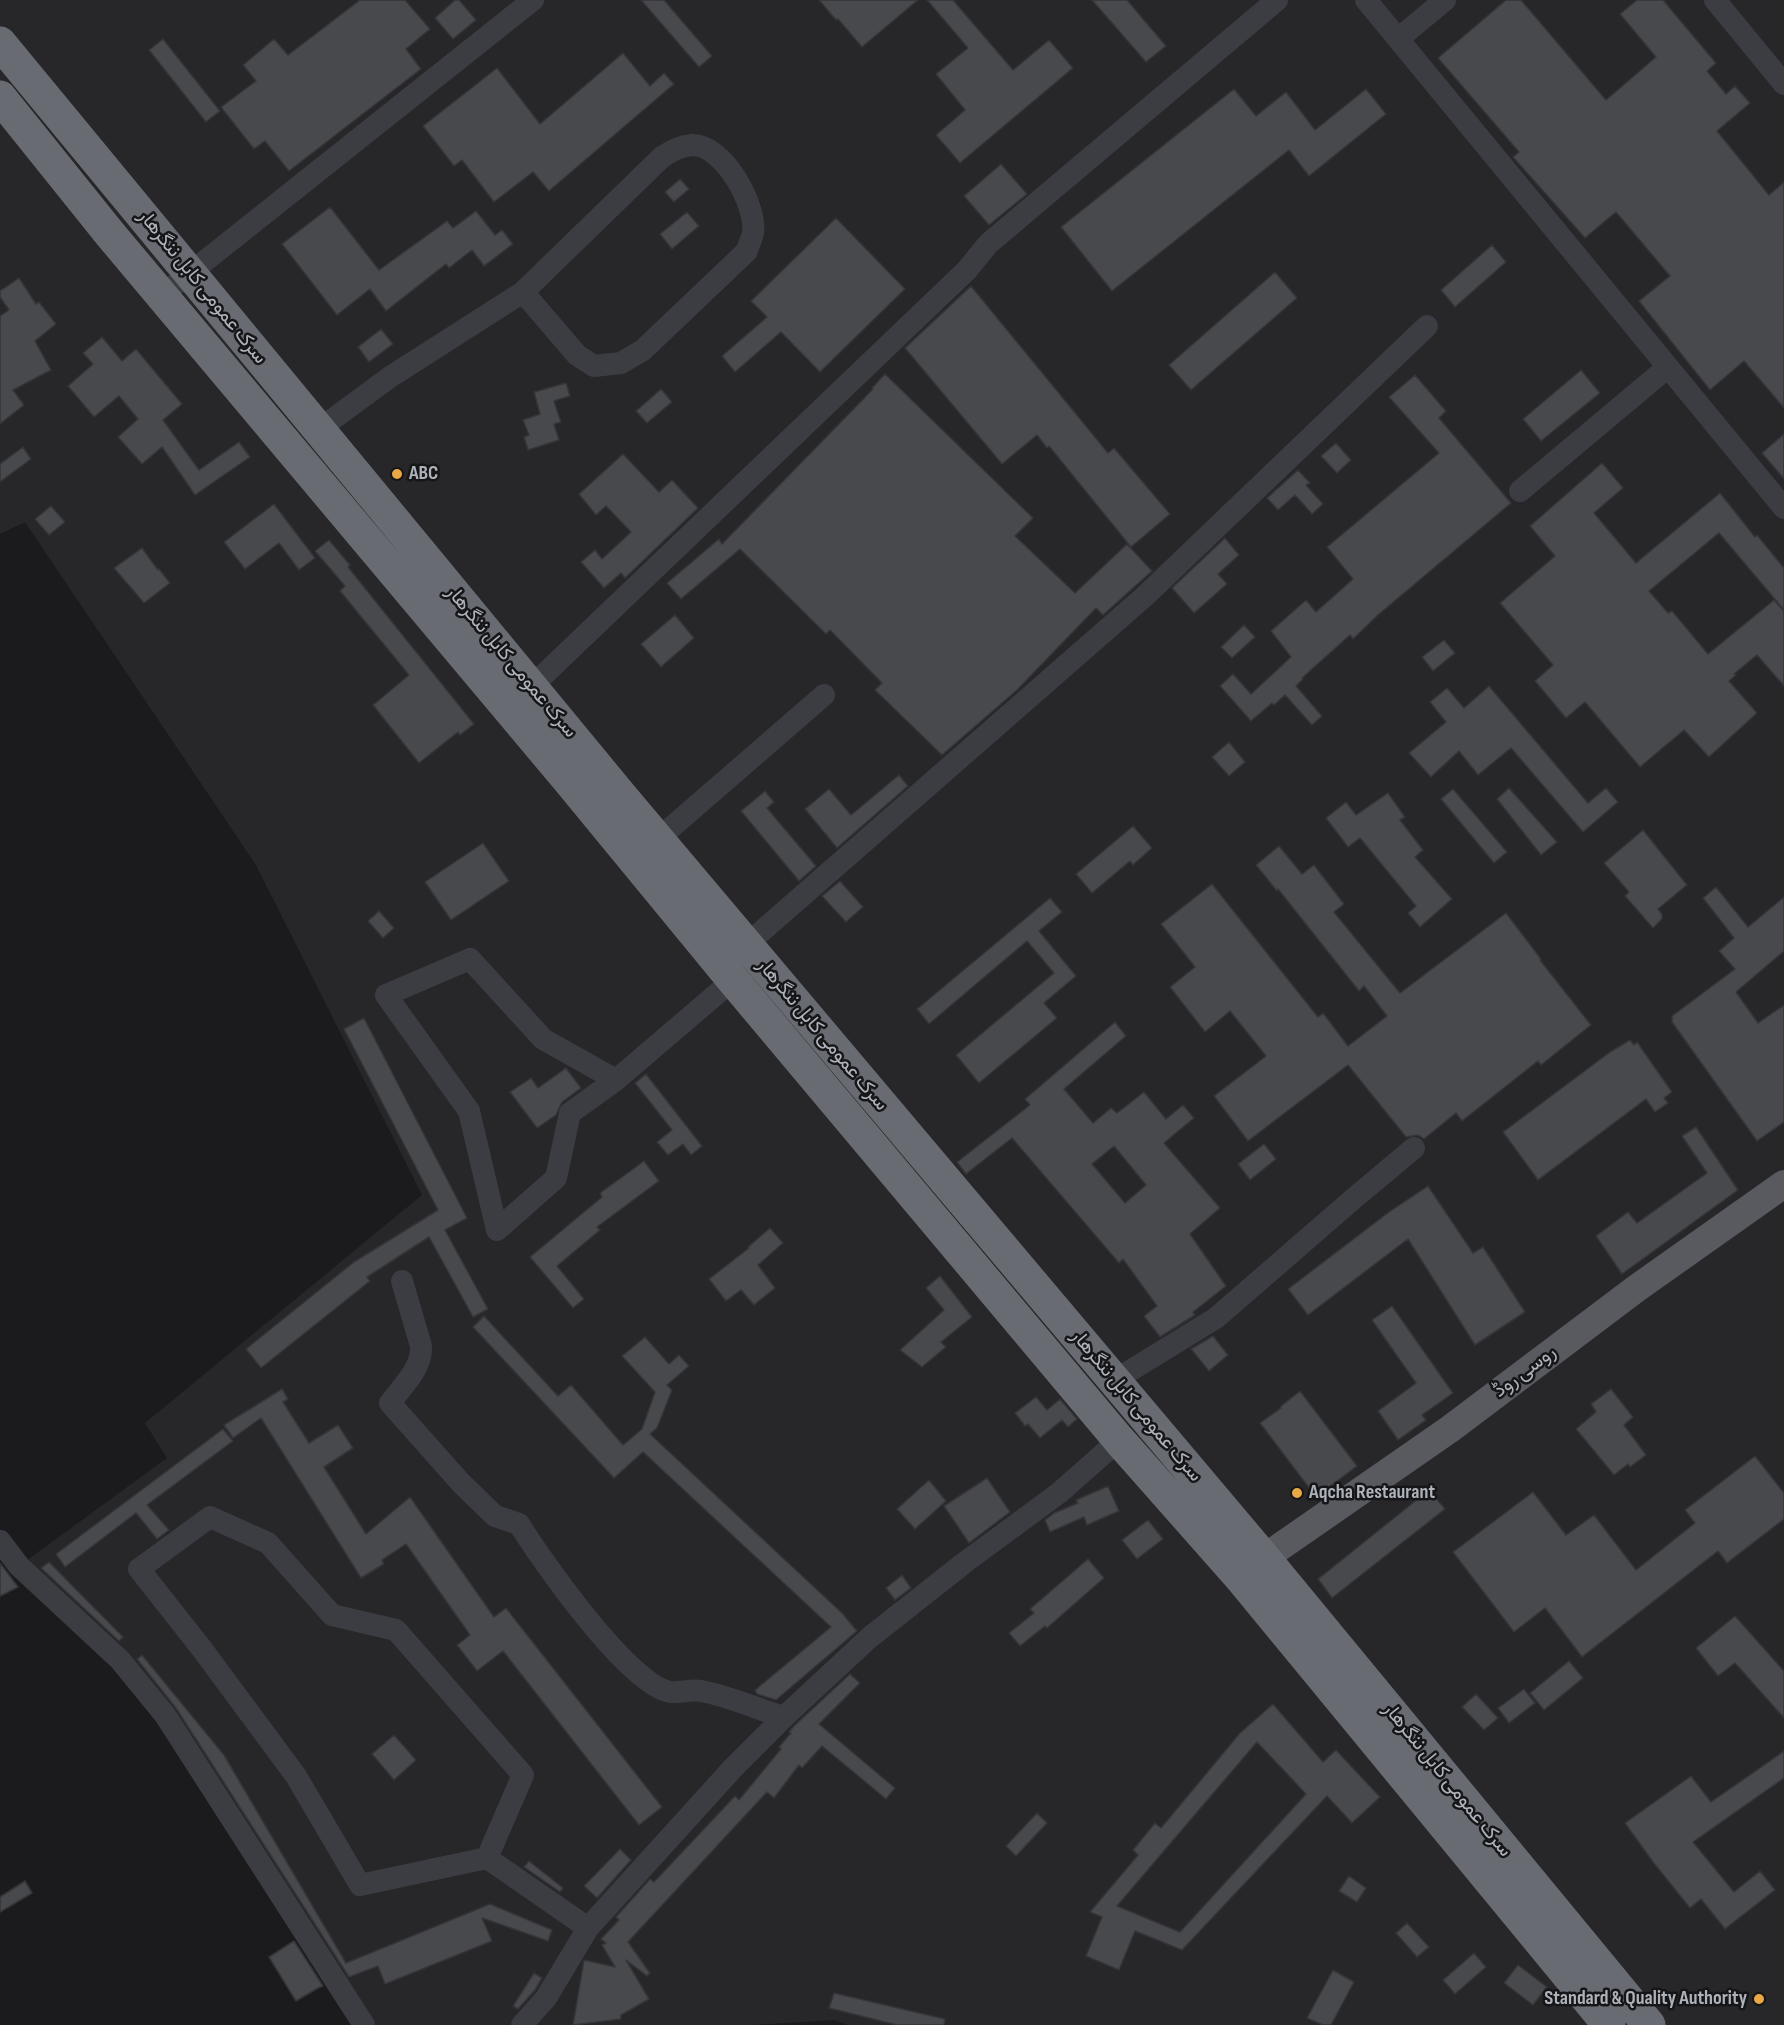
<!DOCTYPE html>
<meta charset="utf-8">
<style>
body{margin:0}
canvas{display:block;background:#1b1b1d}
</style>
<canvas width="1784" height="2025"></canvas>
<script>
const ctx = document.querySelector('canvas').getContext('2d');
ctx.lineJoin = 'round';
function fill(path, color) { ctx.fillStyle = color; ctx.fill(path, 'evenodd'); }
function trace(path, color, width, dash) { ctx.strokeStyle = color; ctx.lineWidth = width; ctx.lineCap = dash ? 'butt' : 'round'; ctx.setLineDash(dash || []); ctx.stroke(path); }
function write(font, color, halo, rows, align = 'center') {
  ctx.font = font + ' "Sofia Sans Condensed",Vazirmatn,sans-serif'; ctx.lineWidth = 5; ctx.setLineDash([]); ctx.textBaseline = 'middle'; ctx.strokeStyle = halo; ctx.fillStyle = color; for (const [text, x, y, turn = 0] of rows) {
    ctx.save(); ctx.translate(x, y); ctx.rotate((+turn || 0) * Math.PI / 180); ctx.textAlign = isNaN(turn) ? turn : align; if (halo) ctx.strokeText(text, 0, 0); ctx.fillText(text, 0, 0); ctx.restore();
  }
}
const built = new Path2D(`
 M0,0H1784V2025H848L834,2020L753,2025H364L165,1715L19,1566L167,1458L145,1423L422,1195L256,865L25,522L0,534Z`);
const building = new Path2D(`
 M360,0H405L430,29L406,49L421,69L289,171L265,141L254,149L221,107L256,81L243,65L274,39L288,55Z
 M455,0H459L476,20L453,39L435,18Z
 M641,0H664L712,56L699,67Z
 M819,0H918L862,47L838,19L836,20Z
 M927,0H953L1013,70L1049,40L1073,68L960,163L936,135L965,110L936,74L968,48Z
 M1092,0H1127L1166,46L1146,62Z
 M1506,0H1521L1606,100L1656,57L1620,14L1637,0H1663L1716,63L1707,71L1726,94L1735,86L1750,103L1717,131L1769,195L1784,182V408L1744,361L1710,390L1639,301L1670,276L1616,212L1585,238L1513,157L1519,152L1438,58Z
 M163,39L220,111L206,122L149,50Z
 M623,53L650,86L664,73L674,84L549,191L533,172L494,202L462,160L454,166L423,126L497,68L540,124Z
 M1234,89L1256,116L1286,92L1315,130L1366,89L1386,114L1309,176L1289,150L1112,291L1061,227Z
 M1001,164L1027,194L989,225L964,196Z
 M680,179L689,189L674,202L665,192Z
 M330,207L379,270L447,221L453,228L476,211L495,235L502,230L513,244L484,266L472,250L449,268L446,264L386,311L370,289L337,315L282,244Z
 M687,212L699,226L672,249L660,234Z
 M836,218L905,289L820,372L781,332L735,372L722,356L767,317L751,301Z
 M1492,245L1506,262L1455,307L1441,290Z
 M1275,272L1297,298L1191,390L1169,365Z
 M19,278L36,304L39,302L56,324L35,341L51,370L13,390L24,405L0,424V316L9,310L0,297V291Z
 M971,286L1108,453L1114,448L1170,514L1131,547L1049,446L1047,448L1037,435L1002,464L905,348Z
 M381,329L393,344L369,362L358,347Z
 M102,337L122,361L136,349L182,404L163,420L199,470L239,442L250,457L195,495L162,447L142,464L118,437L138,419L119,396L94,417L68,386L93,364L83,353Z
 M1581,370L1600,393L1541,441L1523,419Z
 M885,374L1033,518L1015,536L1075,593L1127,544L1152,571L1103,615L1096,608L1017,690L942,755L875,690L882,683L830,630L826,634L740,549L681,599L667,583L719,539L722,544L873,389L872,388Z
 M1415,375L1446,411L1439,418L1511,503L1378,615L1353,639L1350,635L1302,678L1303,679L1296,686L1322,716L1312,725L1285,695L1274,705L1272,703L1251,721L1220,686L1233,674L1251,694L1291,657L1271,631L1306,600L1316,612L1353,579L1327,547L1439,453L1389,397Z
 M566,383L570,396L554,401L561,422L554,424L559,440L528,450L524,437L529,435L523,420L540,414L534,392Z
 M661,389L672,402L647,423L636,411Z
 M1784,434V479L1762,453Z
 M1336,443L1351,460L1337,473L1321,456Z
 M23,447L31,459L0,482V464Z
 M623,454L659,492L672,480L698,508L625,578L621,573L604,588L581,562L595,550L602,559L631,532L606,506L596,515L579,494Z
 M1602,463L1623,488L1594,513L1636,563L1720,493L1755,537L1757,535L1784,568V610L1719,533L1649,591L1668,613L1672,611L1708,654L1774,600L1784,611V686L1757,655L1734,674L1736,675L1729,681L1757,713L1709,757L1684,730L1640,767L1585,702L1566,718L1535,681L1553,665L1500,603L1555,556L1530,526Z
 M1298,470L1310,483L1306,485L1323,504L1312,514L1295,495L1278,510L1267,498Z
 M274,504L315,558L299,570L279,543L245,569L224,542Z
 M51,506L65,522L49,535L35,519Z
 M1225,538L1239,555L1218,574L1227,584L1194,613L1172,588Z
 M329,540L350,565L348,567L474,724L460,735L458,732L419,763L373,705L409,675L340,591L345,586L315,551Z
 M142,548L158,570L159,569L170,583L144,603L114,568Z
 M675,615L694,638L661,667L641,644Z
 M1244,625L1255,637L1232,658L1221,647Z
 M1444,640L1455,653L1433,671L1422,657Z
 M1489,686L1588,803L1606,788L1618,802L1583,832L1511,748L1478,775L1459,751L1431,777L1409,753L1446,722L1430,702L1447,688L1464,708Z
 M1229,742L1245,762L1229,776L1212,757Z
 M899,775L908,786L837,848L805,809L829,789L851,815Z
 M1509,788L1557,842L1541,855L1497,799Z
 M1453,789L1507,852L1494,863L1441,799Z
 M765,791L774,802L767,808L816,866L799,881L741,811Z
 M1388,793L1405,817L1400,820L1423,850L1415,857L1452,899L1420,927L1408,913L1416,906L1360,838L1348,847L1326,818L1346,802L1356,815Z
 M1133,826L1152,848L1133,865L1130,861L1092,893L1076,874Z
 M1643,830L1687,885L1658,909L1662,914V919L1653,928L1625,896L1629,892L1604,863Z
 M483,843L509,881L451,920L425,882Z
 M1279,846L1302,874L1314,865L1344,904L1334,912L1400,993L1506,913L1541,959L1540,960L1591,1025L1541,1065L1538,1061L1462,1121L1456,1113L1424,1139L1418,1135L1406,1137L1348,1065L1248,1141L1214,1096L1266,1056L1230,1011L1205,1032L1170,987L1195,967L1161,924L1212,884L1318,1017L1323,1013L1348,1046L1387,1016L1364,986L1359,991L1278,889L1277,891L1256,865Z
 M840,881L863,907L846,922L822,896Z
 M1716,887L1748,927L1784,897V951L1736,992L1758,1023L1784,1005V1122L1757,1141L1672,1022V1016L1735,969L1719,951L1734,938L1703,898Z
 M1050,898L1062,912L1039,931L1076,976L1044,1003L1057,1018L979,1083L956,1055L1054,973L1027,941L929,1024L917,1009Z
 M379,911L394,928L383,938L368,921Z
 M364,1018L467,1218L445,1230L488,1309L473,1317L429,1237L367,1277L370,1281L261,1368L246,1349L354,1262L438,1210L344,1029Z
 M1115,1022L1126,1036L1064,1089L1093,1123L1111,1108L1117,1113L1144,1092L1166,1119L1183,1105L1194,1118L1164,1143L1220,1208L1190,1234L1226,1286L1193,1312L1195,1315L1160,1337L1144,1316L1157,1306L1123,1259L1119,1263L1012,1138L966,1174L957,1162L1030,1105L1025,1099ZM1114,1146L1146,1185L1125,1203L1092,1164Z
 M1630,1040L1634,1045L1637,1042L1672,1092L1664,1098L1668,1103L1655,1112L1646,1099L1538,1180L1503,1132L1610,1052Z
 M566,1068L581,1088L562,1102L556,1115L537,1128L510,1092L531,1078L538,1088Z
 M646,1074L702,1146L691,1155L683,1144L668,1155L657,1142L672,1130L635,1083Z
 M1696,1127L1738,1190L1622,1274L1596,1236L1628,1212L1637,1223L1707,1173L1682,1136Z
 M1264,1144L1276,1159L1250,1180L1238,1164Z
 M644,1161L659,1181L597,1227L600,1230L557,1266L584,1299L573,1308L530,1257L602,1197L600,1193Z
 M1428,1186L1473,1253L1483,1247L1525,1312L1475,1345L1408,1239L1308,1315L1288,1289L1389,1212Z
 M770,1228L783,1243L758,1265L775,1288L754,1305L741,1290L726,1301L709,1279L749,1248L748,1247Z
 M940,1276L972,1317L941,1342L946,1347L922,1367L900,1350L944,1310L926,1288Z
 M1392,1306L1453,1393L1422,1415L1426,1420L1398,1440L1378,1411L1416,1383L1372,1320Z
 M484,1316L558,1396L571,1385L623,1445L642,1429L655,1392L622,1356L645,1337L669,1364L679,1355L689,1366L667,1385L672,1390L657,1428L650,1434L842,1613L857,1631L776,1700L757,1694L755,1690L831,1627L643,1452L614,1478L473,1327Z
 M1213,1336L1228,1355L1209,1371L1191,1349Z
 M282,1389L288,1399L283,1402L309,1443L338,1425L353,1448L324,1467L366,1534L410,1497L494,1617L506,1608L662,1807L639,1825L503,1651L477,1671L457,1645L470,1635L406,1544L382,1560L384,1564L361,1578L261,1418L233,1438L224,1425Z
 M1611,1389L1633,1417L1624,1425L1646,1455L1630,1467L1628,1464L1614,1475L1576,1429L1596,1412L1591,1404Z
 M1300,1391L1357,1466L1316,1497L1260,1423L1281,1408L1280,1407Z
 M1036,1397L1047,1410L1060,1399L1077,1419L1068,1427L1062,1420L1040,1438L1028,1424L1025,1426L1015,1413Z
 M223,1429L233,1441L147,1505L169,1530L157,1539L136,1513L65,1567L56,1554Z
 M1755,1456L1784,1493V1519L1727,1563L1718,1551L1582,1657L1545,1608L1514,1632L1453,1552L1533,1492L1566,1535L1594,1515L1636,1570L1695,1523L1685,1510Z
 M987,1478L1010,1512L969,1543L944,1506Z
 M929,1480L946,1501L915,1529L897,1509Z
 M1108,1486L1119,1511L1087,1525L1084,1517L1050,1532L1045,1520L1054,1513L1078,1503L1076,1500Z
 M1429,1490L1445,1509L1332,1598L1318,1579Z
 M1148,1520L1163,1539L1137,1559L1122,1540Z
 M1088,1559L1104,1578L1047,1628L1045,1626L1020,1646L1009,1633L1034,1613L1030,1609Z
 M49,1562L123,1637L119,1641L41,1568Z
 M0,1563L18,1587L0,1596Z
 M902,1575L911,1588L895,1600L886,1588Z
 M1735,1616L1784,1671V1718L1735,1663L1718,1676L1696,1648Z
 M142,1655L224,1755L346,1963L490,1904L552,1930L548,1941L482,1918L492,1941L385,1984L378,1966L349,1977L176,1708L137,1659Z
 M1569,1661L1583,1678L1544,1710L1530,1693Z
 M850,1674L860,1683L819,1724L895,1788L886,1799L822,1746L802,1768L799,1765L774,1798L767,1792L628,1942L650,1973L647,1976L626,1960L649,1999L621,2015V2019L573,2025L584,1960L615,1967L602,1945L606,1943L601,1939L619,1920L616,1917L650,1879L654,1882L735,1796L739,1800L781,1749L779,1747L791,1733L789,1732L794,1726Z
 M1524,1689L1535,1703L1509,1723L1498,1708Z
 M1476,1694L1498,1718L1484,1730L1462,1707Z
 M1273,1704L1323,1762L1336,1750L1380,1797L1352,1823L1327,1796L1182,1950L1135,1931L1119,1970L1086,1956L1102,1917L1090,1912L1138,1855L1133,1850L1155,1823L1161,1828L1240,1733ZM1257,1742L1306,1794L1180,1932L1117,1906Z
 M394,1735L416,1760L394,1780L372,1754Z
 M1784,1751V1778L1693,1842L1734,1892L1760,1871L1775,1890L1725,1929L1701,1899L1690,1908L1653,1862L1625,1823L1691,1776L1711,1802Z
 M1037,1813L1047,1823L1016,1856L1006,1846Z
 M620,1849L631,1860L597,1898L584,1886Z
 M529,1861L563,1888L560,1892L524,1867Z
 M1349,1876L1366,1888L1357,1902L1339,1891Z
 M25,1881L32,1893L0,1912V1897Z
 M1407,1923L1429,1947L1417,1957L1396,1933Z
 M294,1941L323,1986L318,1988L296,2001L269,1957Z
 M1474,1953L1486,1967L1455,1994L1443,1980Z
 M1518,1965L1547,1987L1533,2005L1504,1983Z
 M1333,1970L1354,1982L1331,2025H1323L1307,2018Z
 M534,1973L542,1978L535,1990L518,2009L513,2006Z
 M834,1993L945,2019L944,2025H897L829,2008Z`);
const minor = new Path2D(`
 M1366,0L1784,508
 M1715,0L1784,84
 M1398,39L1445,0
 M161,296L533,0
 M318,430L390,377L523,292L662,157C672,151 680,146 692,145C723,144 757,205 753,233C752,239 748,245 747,251L643,350L621,363L594,366L577,355L523,292
 M1520,491L1668,367
 M531,687L967,270L988,244L1277,0
 M658,839L824,695
 M746,945L1145,596L1427,326
 M616,1080L570,1113L556,1178L497,1230L469,1111L386,995L470,959L543,1039L616,1080L733,980
 M402,1281L421,1346C422,1369 403,1385 390,1403L461,1483L495,1516L519,1524C542,1561 628,1684 670,1692C680,1693 691,1689 701,1691C729,1696 757,1709 784,1717
 M1115,1380L1216,1318L1352,1200L1414,1148
 M0,1541L19,1566L120,1660L165,1715L364,2025
 M487,1858L360,1885L296,1776L202,1649L139,1569L210,1517L268,1543L332,1615L396,1630L523,1775L487,1858L588,1928
 M522,2025L546,1998L588,1928L733,1768L784,1717L869,1638L964,1563L1059,1493L1119,1440`);
const major = new Path2D(`
 M1264,1558L1450,1429L1637,1288L1784,1184`);
const highway = new Path2D(`
 M0,43L622,797L1264,1558L1649,2025
 M0,97L110,234L570,782L733,980L1119,1440L1240,1577L1609,2025`);
const markers = [
 [397,474,6,"#e9a846"],
 [1297,1493,6,"#e9a846"],
 [1759,1999,6,"#e9a846"]
];
const streetNames = [
 ["سرک عمومی کابل ننگرهار",202,287,51],
 ["سرک عمومی کابل ننگرهار",511,662,50],
 ["سرک عمومی کابل ننگرهار",822,1035,50],
 ["روسی روڈ",1525,1372,-37],
 ["سرک عمومی کابل ننگرهار",1136,1406,50],
 ["سرک عمومی کابل ننگرهار",1447,1780,51]
];
const poiNames = [
 ["ABC",409,474],
 ["Aqcha Restaurant",1309,1493],
 ["Standard & Quality Authority",1747,1999,"right"]
];
fill(built, '#27272a');
fill(building, '#48494d');
trace(building, '#353539', 1.5);
trace(minor, '#3c3d42', 22);
trace(major, '#585a60', 28);
trace(highway, '#686c72', 33);
for (const [x, y, r, color] of markers) { const dot = new Path2D(); dot.arc(x, y, r, 0, 2 * Math.PI); ctx.fillStyle = color; ctx.fill(dot); trace(dot, '#161618', 2); }
write('20px', '#aeb3bb', '#161618', streetNames);
write('bold 20px', '#aeb3bb', '#161618', poiNames, 'left');
</script>
